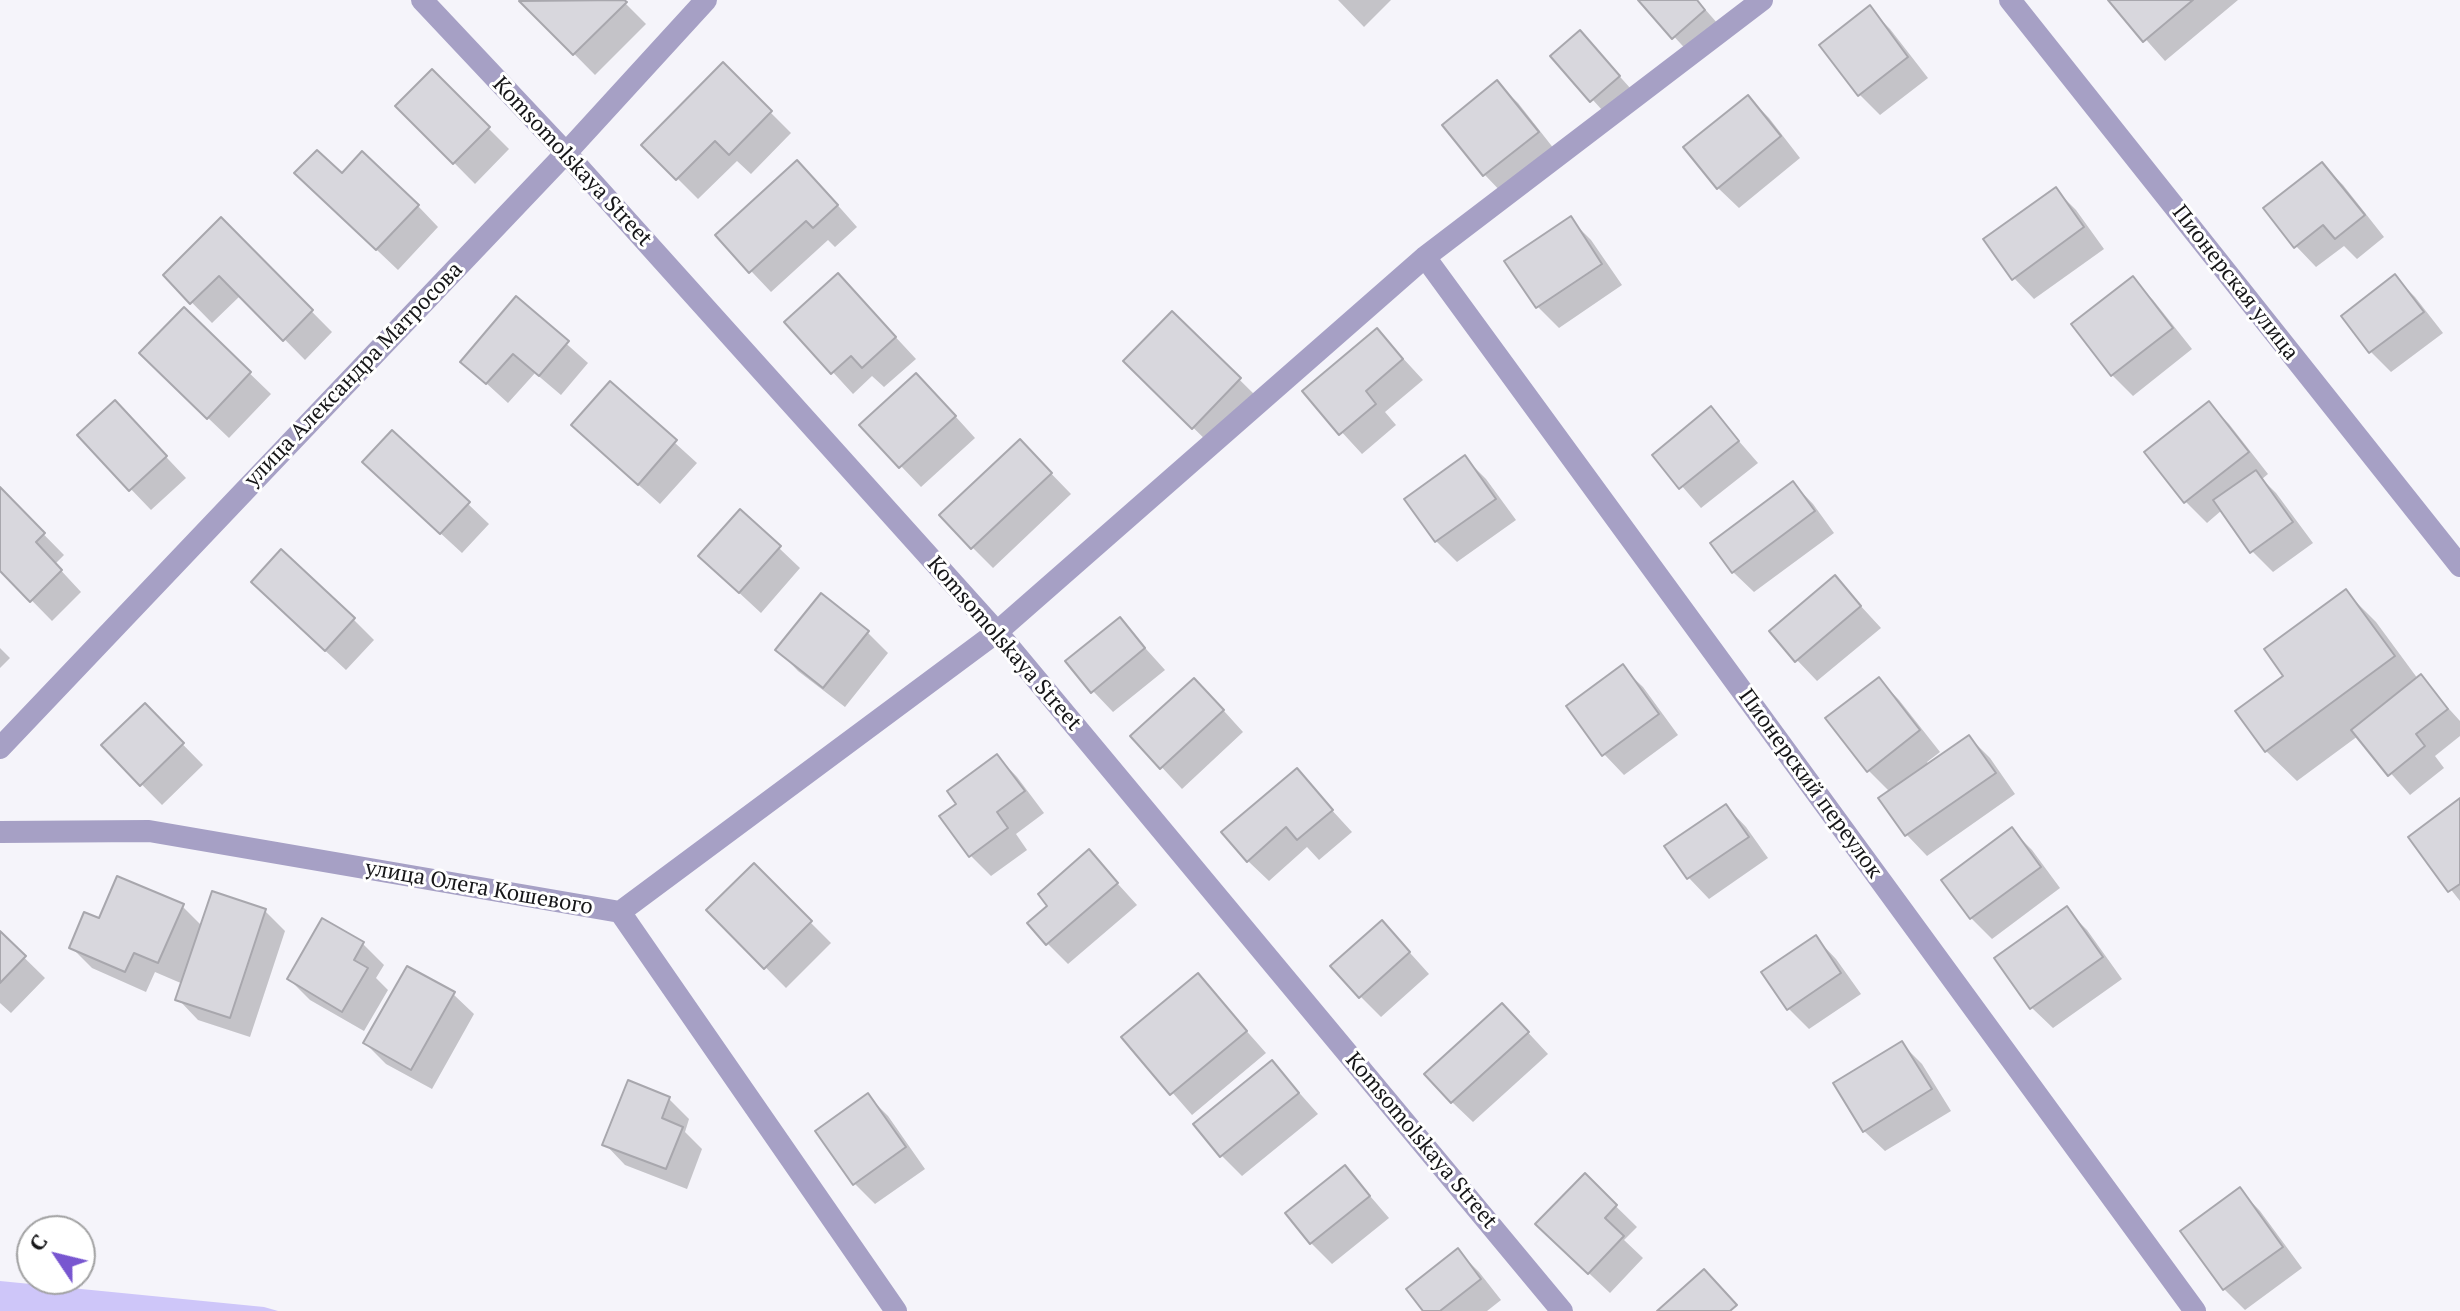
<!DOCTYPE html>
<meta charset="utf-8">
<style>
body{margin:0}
#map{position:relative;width:2460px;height:1311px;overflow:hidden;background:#f5f4fa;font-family:"PT Serif",serif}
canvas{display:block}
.north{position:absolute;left:16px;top:1215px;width:80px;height:80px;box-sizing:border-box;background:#fff;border:2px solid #a2a2a3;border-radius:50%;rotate:305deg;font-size:22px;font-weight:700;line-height:32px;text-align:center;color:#161618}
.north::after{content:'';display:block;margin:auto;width:28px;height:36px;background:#7856d0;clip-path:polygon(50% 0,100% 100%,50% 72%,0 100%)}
</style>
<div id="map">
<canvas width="2460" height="1311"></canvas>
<div class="north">С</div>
</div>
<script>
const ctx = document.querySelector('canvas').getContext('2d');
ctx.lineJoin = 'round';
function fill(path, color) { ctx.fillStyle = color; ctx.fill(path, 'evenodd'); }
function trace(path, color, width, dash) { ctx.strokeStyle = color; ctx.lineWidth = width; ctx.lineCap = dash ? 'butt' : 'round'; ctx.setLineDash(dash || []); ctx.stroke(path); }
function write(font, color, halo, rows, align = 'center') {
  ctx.font = font + ' "PT Serif",serif'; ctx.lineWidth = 6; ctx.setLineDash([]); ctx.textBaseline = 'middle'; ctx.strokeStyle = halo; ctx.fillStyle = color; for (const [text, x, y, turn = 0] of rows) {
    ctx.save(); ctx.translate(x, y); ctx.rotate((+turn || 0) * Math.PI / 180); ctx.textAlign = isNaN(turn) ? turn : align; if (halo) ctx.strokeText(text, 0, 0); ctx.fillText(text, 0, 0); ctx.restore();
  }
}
const water = new Path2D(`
 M0,1281L264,1307L278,1311H0Z`);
const shadow = new Path2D(`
 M622,0L646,24L595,75L522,1Z
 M1338,0H1391L1364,27Z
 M1640,0H1697L1725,32L1694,58Z
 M2111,0H2238L2165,61Z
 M1869,8L1890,29L1928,78L1880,115L1859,94Z
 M1580,32L1639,98L1612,121L1553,56Z
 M723,65L791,133L751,174L737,161L698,199L644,145Z
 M432,72L509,149L475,184L398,106Z
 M1497,83L1518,103L1558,154L1505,196L1485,175L1445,125Z
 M1748,97L1769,118L1800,158L1739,208L1718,188Z
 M2322,164L2343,185L2384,237L2357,259L2344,246L2316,267L2296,246Z
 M342,176L418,206L438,227L398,270L318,194Z
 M818,183L857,227L835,247L828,240L771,292L717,235Z
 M2055,189L2076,210L2104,249L2034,299L2014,278Z
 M1570,219L1591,240L1622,285L1559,328L1538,307L1507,262Z
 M221,220L332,332L305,360L241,295L212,323L165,275Z
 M838,275L916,359L884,387L872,376L853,394L787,322Z
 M2395,277L2415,297L2443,333L2391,372L2370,351Z
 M2132,279L2153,300L2192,349L2133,396L2112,375Z
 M516,299L588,363L561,395L535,373L508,403L463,362Z
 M184,310L271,394L229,438L162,374Z
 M1172,313L1260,400L1214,448L1125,361Z
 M1377,330L1423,380L1385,412L1396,425L1362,454L1305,392Z
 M610,384L697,463L660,504L594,445Z
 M937,396L975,438L921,487L901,466Z
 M2209,404L2229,424L2268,474L2262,479L2276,493L2313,543L2273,572L2252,551L2222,510L2207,523L2186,502L2147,453Z
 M1711,409L1758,463L1701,508L1655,455Z
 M135,424L186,478L151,510L80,436Z
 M1465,458L1486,479L1516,520L1457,562L1436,541L1407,499Z
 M1040,462L1071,494L993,568L972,547Z
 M386,483L468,504L489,524L462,553Z
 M1793,483L1813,504L1834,533L1754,592L1733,572Z
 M0,490L64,555L55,564L81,592L52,621L0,568Z
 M741,512L800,568L761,613L721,576Z
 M1835,578L1881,628L1817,681L1797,660Z
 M2346,592L2376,622L2418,679L2420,677L2460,721V736L2435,756L2444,768L2410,795L2358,736L2297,781L2266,751L2286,676Z
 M274,603L353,619L374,640L346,670Z
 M1119,619L1165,670L1113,712L1093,691Z
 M867,632L888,653L845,707L798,671L778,650Z
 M0,648L10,658L0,668Z
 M1622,667L1643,687L1678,735L1624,775L1604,754Z
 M1879,679L1899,700L1940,752L1927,762L1929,765L1969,737L1990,758L2015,794L1927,856L1907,835L1881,798L1890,792L1869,771L1828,718Z
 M1215,701L1243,732L1182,789L1133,736Z
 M145,706L203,765L162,805L104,746Z
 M997,756L1017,777L1044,813L1016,834L1027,850L991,876L971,856L958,804Z
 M1296,771L1352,832L1319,860L1307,847L1269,881L1248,861Z
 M2460,801V901L2410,838Z
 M1726,806L1746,827L1768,858L1709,899L1689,878L1666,846Z
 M2012,830L2032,850L2060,888L1992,939L1971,918Z
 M1089,852L1137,905L1068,964L1047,943L1050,906Z
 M754,866L831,943L786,988L709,910Z
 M182,906L202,926L265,911L285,931L250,1037L198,1020L178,999L183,984L155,972L146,992L92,968L71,947L100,921Z
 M2066,909L2087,930L2122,979L2053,1028L2032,1008L1997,959Z
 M0,934L45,978L11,1013L0,1003Z
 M1816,938L1836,959L1861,994L1809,1029L1789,1009Z
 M363,944L384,965L376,978L388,990L364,1031L310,1000L289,979Z
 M1402,944L1429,974L1381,1017L1360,996Z
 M1198,976L1266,1053L1192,1115L1124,1037Z
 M453,994L474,1014L432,1089L386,1064L365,1043Z
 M1522,1026L1548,1054L1473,1122L1452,1102Z
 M1901,1043L1922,1064L1951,1111L1885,1151L1864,1131Z
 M1272,1062L1318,1114L1242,1176L1221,1155Z
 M868,1096L888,1116L925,1169L875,1204L855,1184L818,1131Z
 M668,1098L689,1119L685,1132L702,1149L687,1189L625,1165L605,1144Z
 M1345,1167L1389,1218L1332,1264L1311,1243Z
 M1585,1176L1637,1227L1624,1240L1643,1258L1610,1293L1559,1245Z
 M2240,1190L2260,1211L2302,1268L2245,1310L2224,1289L2183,1232Z
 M1458,1251L1479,1272L1501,1300L1487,1311H1426Z`);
const building = new Path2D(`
 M624,0L627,2L573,55L519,1Z
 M1638,0H1697L1705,10L1672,39Z
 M2108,0H2193L2143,42Z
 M1870,5L1908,57L1858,96L1819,45Z
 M1580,30L1620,76L1590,102L1550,56Z
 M723,62L772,111L729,155L715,141L676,180L641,145Z
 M432,69L490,127L453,164L395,106Z
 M1497,80L1539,132L1483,176L1442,125Z
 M1748,95L1781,136L1717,189L1683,147Z
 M317,150L342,173L362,151L419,205L376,250L294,173Z
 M797,160L838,205L813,228L806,221L749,273L715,235Z
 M2322,162L2365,215L2335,239L2323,225L2294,248L2263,208Z
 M2056,187L2084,227L2012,280L1983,239Z
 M1571,216L1602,264L1536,308L1504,261Z
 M221,217L313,310L283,341L219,276L190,304L163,275Z
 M838,273L896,337L862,368L851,356L831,374L784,322Z
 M2395,274L2424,312L2369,353L2341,316Z
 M2133,276L2173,328L2111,376L2071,324Z
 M516,296L569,341L539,376L513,354L486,384L460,362Z
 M184,307L251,372L207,419L139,353Z
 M1172,311L1241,378L1192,429L1123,361Z
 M1377,328L1403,359L1366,391L1376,404L1339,435L1302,391Z
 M916,373L956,416L899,468L859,425Z
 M610,381L677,440L638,485L571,425Z
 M115,400L167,456L129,491L77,435Z
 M2209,401L2249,452L2184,503L2144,452Z
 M1711,406L1739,441L1679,489L1652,455Z
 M392,430L470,502L440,534L362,462Z
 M1020,439L1052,473L971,549L939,515Z
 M1465,455L1496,499L1435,542L1404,499Z
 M2256,470L2293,522L2250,553L2213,500Z
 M1793,481L1815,511L1732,573L1710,543Z
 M0,487L45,533L36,542L62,570L30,602L0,571Z
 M740,509L781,546L739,593L698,556Z
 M281,549L355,618L325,651L251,582Z
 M1835,575L1861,606L1795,662L1769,631Z
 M2346,589L2395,656L2265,752L2235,711L2283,676L2264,649Z
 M821,593L869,631L823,688L775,650Z
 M1120,617L1145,648L1091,693L1065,661Z
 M1623,664L1659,714L1602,756L1566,706Z
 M2421,674L2448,709L2416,734L2425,746L2388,776L2351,730Z
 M1879,677L1920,730L1867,772L1825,718Z
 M1194,678L1224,710L1160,769L1130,736Z
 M145,703L184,743L140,786L101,745Z
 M1969,735L1996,773L1905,836L1878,798Z
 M997,754L1025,791L997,812L1008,828L969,857L939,816L956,804L947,791Z
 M1297,768L1333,810L1297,840L1286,827L1247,862L1221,832Z
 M2460,798V884L2448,892L2408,837Z
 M1726,804L1749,837L1687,879L1664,846Z
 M2012,827L2041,867L1970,919L1941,880Z
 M1089,849L1118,883L1046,945L1027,923L1047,906L1038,894Z
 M754,863L812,921L764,969L706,910Z
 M117,876L184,904L158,963L134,953L125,972L69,948L84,912L99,918Z
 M212,891L266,909L230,1018L175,1000Z
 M2067,906L2103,957L2030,1009L1994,958Z
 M322,918L364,942L354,960L368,968L342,1012L287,979Z
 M1382,920L1410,952L1359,998L1330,966Z
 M0,931L26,956L0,983Z
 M1816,935L1841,973L1787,1010L1761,972Z
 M407,966L455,992L411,1070L363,1043Z
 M1198,973L1247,1031L1170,1095L1121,1037Z
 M1502,1003L1529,1032L1451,1103L1424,1074Z
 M1902,1041L1932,1089L1863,1132L1833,1083Z
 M1272,1060L1299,1093L1220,1157L1193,1124Z
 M628,1080L670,1097L662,1118L683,1127L666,1169L602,1145Z
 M868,1093L906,1147L853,1185L815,1131Z
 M1345,1165L1370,1196L1310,1244L1285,1213Z
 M1585,1173L1617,1205L1605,1218L1624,1236L1588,1274L1535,1224Z
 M2240,1187L2283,1247L2223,1290L2180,1231Z
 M1458,1248L1481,1279L1440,1311H1423L1406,1289Z
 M1704,1269L1737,1305L1730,1311H1657Z`);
const minor = new Path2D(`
 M422,0L566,153L997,632L1562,1311
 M2010,0L2460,566
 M1425,257L2195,1311
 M0,748L566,153L706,0
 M0,832L149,831L620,912L896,1311
 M620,912L997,632L1425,257L1762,0`);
const streetNames = [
 ["Komsomolskaya Street",572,162,47],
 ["Пионерская улица",2235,283,52],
 ["улица Александра Матросова",354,375,-46],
 ["Komsomolskaya Street",1004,644,49],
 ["Пионерский переулок",1810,784,54],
 ["улица Олега Кошевого",479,888,10],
 ["Komsomolskaya Street",1421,1141,50]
];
fill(water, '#cec6f9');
fill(shadow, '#0003');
fill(building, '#d8d7dd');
trace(building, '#a8a7ad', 2);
trace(minor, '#a6a0c5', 22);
write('22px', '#161618', '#fff', streetNames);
</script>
